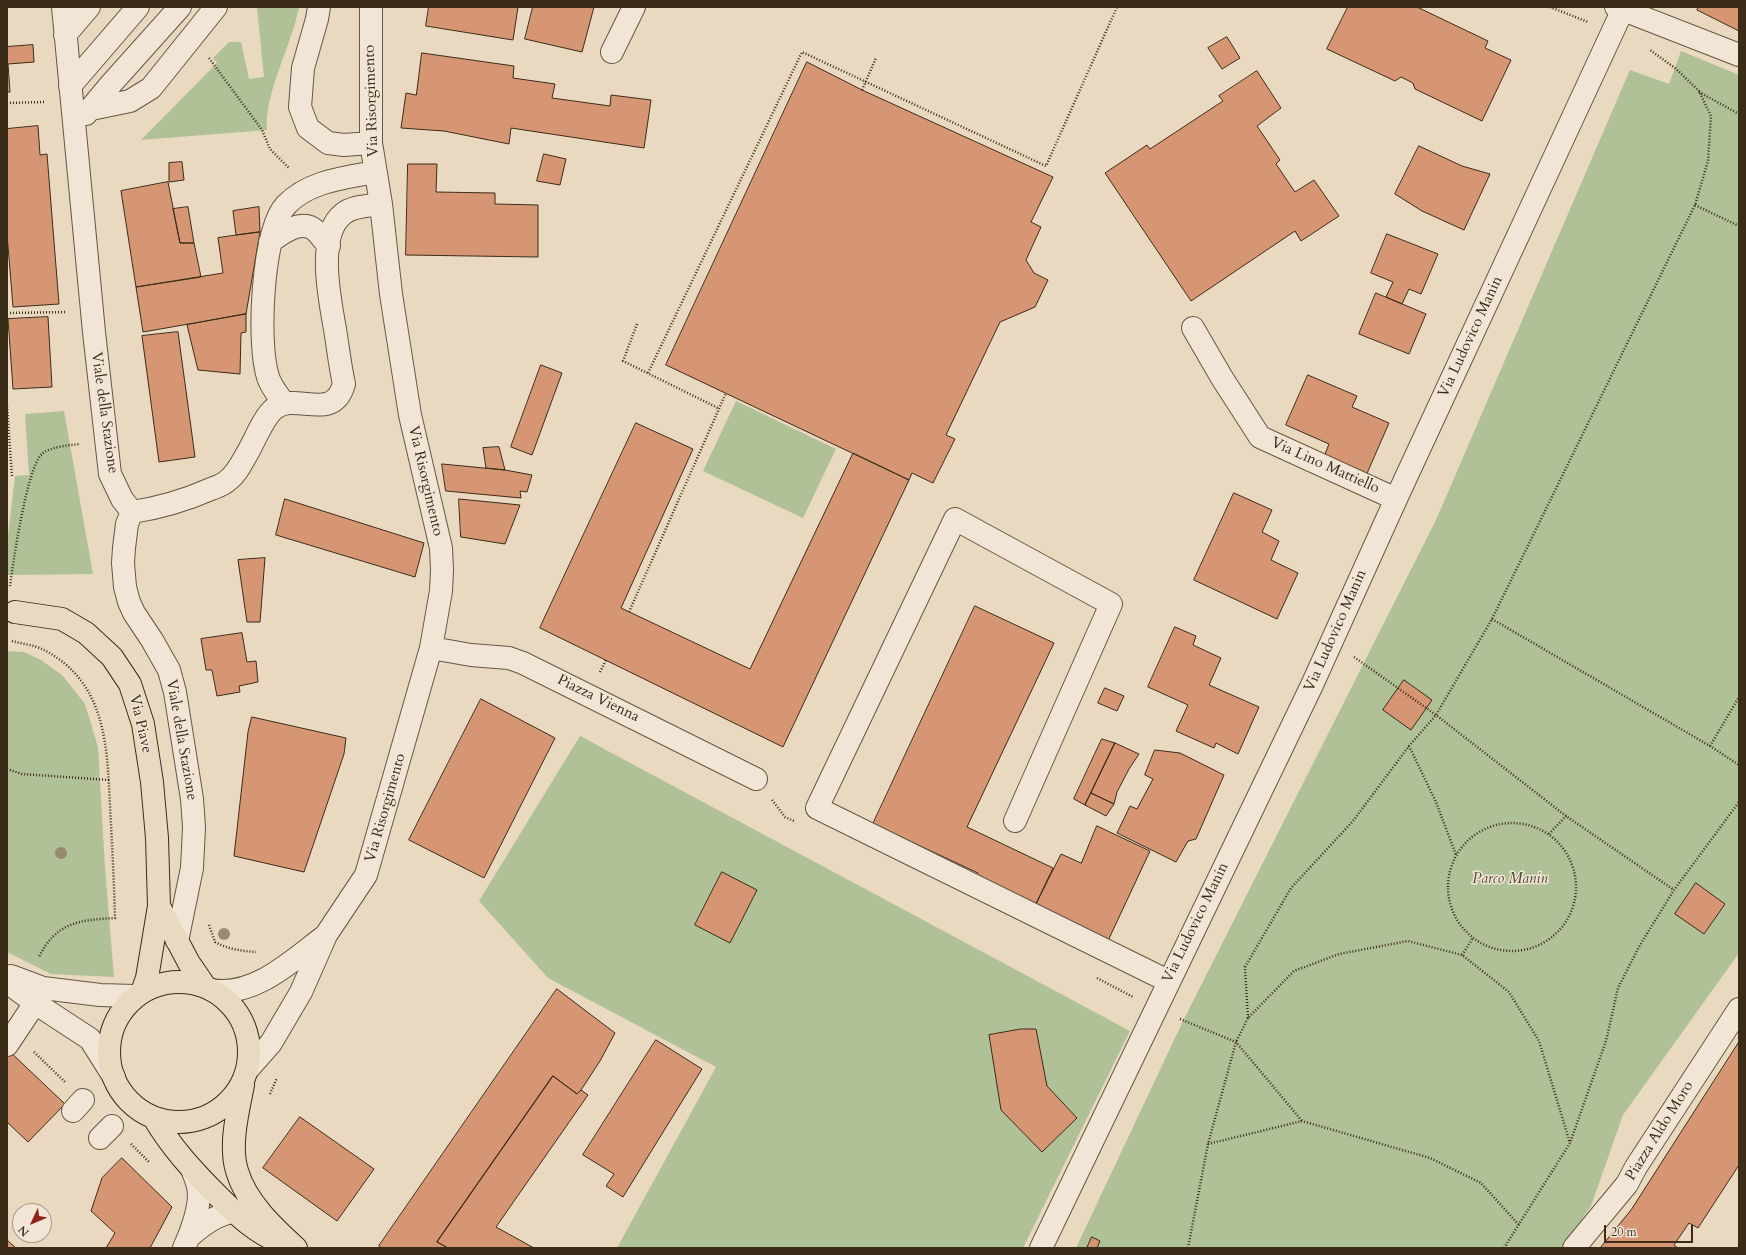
<!DOCTYPE html>
<style>
body{margin:0}
#map{position:relative;width:1746px;height:1255px;overflow:hidden;background:#e9d9c0;font-family:Cardo,serif}
canvas{display:block}
.frame{position:absolute;inset:0;border:8px solid #3b2c18;pointer-events:none}
.north{position:absolute;left:12px;top:1203px;width:40px;height:40px;box-sizing:border-box;background:#f1e6d6;border:1px solid #a89c8a;border-radius:50%;rotate:226deg;font-size:11px;font-weight:700;line-height:16px;text-align:center;color:#3b2c18}
.north::after{content:'';display:block;margin:auto;width:14px;height:18px;background:#8f2418;clip-path:polygon(50% 0,100% 100%,50% 72%,0 100%)}
.scale{position:absolute;left:1604px;top:1225px;width:89px;height:18px;box-sizing:border-box;border:2px solid #3b2c18;border-top:0;padding-left:5px;font-size:12px;line-height:14px;white-space:nowrap;color:#3b2c18;-webkit-text-stroke:3px #f1e6d6;paint-order:stroke}
</style>
<div id="map">
<canvas width="1746" height="1255"></canvas>
<div class="frame"></div>
<div class="north">N</div>
<div class="scale">20 m</div>
</div>
<script>
const ctx = document.querySelector('canvas').getContext('2d');
ctx.lineJoin = 'round';
function fill(path, color) { ctx.fillStyle = color; ctx.fill(path, 'evenodd'); }
function trace(path, color, width, dash) { ctx.strokeStyle = color; ctx.lineWidth = width; ctx.lineCap = dash ? 'butt' : 'round'; ctx.setLineDash(dash || []); ctx.stroke(path); }
function write(font, color, halo, rows, align = 'center') {
  ctx.font = font + ' Cardo,serif'; ctx.lineWidth = 3; ctx.setLineDash([]); ctx.textBaseline = 'middle'; ctx.strokeStyle = halo; ctx.fillStyle = color; for (const [text, x, y, turn = 0] of rows) {
    ctx.save(); ctx.translate(x, y); ctx.rotate((+turn || 0) * Math.PI / 180); ctx.textAlign = isNaN(turn) ? turn : align; if (halo) ctx.strokeText(text, 0, 0); ctx.fillText(text, 0, 0); ctx.restore();
  }
}
const green = new Path2D(`
 M257,7H299C292,45 264,93 267,130L141,140L217,63L213,58L229,42H241L249,79L264,77Z
 M1681,51L1739,75V953L1623,1115L1591,1206L1562,1248H1076L1183,1021L1436,520L1630,70L1669,84Z
 M736,401L836,449L803,518L703,471Z
 M64,411L93,574L7,575V545L15,476L29,475L25,414Z
 M7,651L24,652L41,660L63,676L85,704L98,747L105,868L114,977L51,974L7,952Z
 M580,736L1130,1031L1023,1248H617L716,1067L548,978L479,901Z`);
const building = new Path2D(`
 M429,7H518L513,40L426,26Z
 M533,7H594L582,52L525,39Z
 M1348,7H1417L1488,41L1485,48L1511,60L1482,121L1415,89L1413,83L1401,77L1395,81L1327,49Z
 M1699,7H1739V31L1697,10Z
 M1227,37L1240,58L1222,69L1208,48Z
 M33,45L34,62L8,64L10,92H7V47Z
 M422,53L514,66L513,78L555,84L552,98L610,106L611,95L651,100L644,148L511,128L509,144L444,131L401,128L406,93L416,95Z
 M807,62L862,90L1053,177L1031,222L1041,227L1026,260L1034,273L1048,280L1035,307L1000,322L946,435L955,439L933,483L912,473L909,480L666,365Z
 M1257,71L1281,108L1257,126L1280,160L1276,164L1295,192L1314,180L1339,216L1301,241L1295,231L1191,301L1105,173L1147,145L1150,149L1223,101L1219,96Z
 M38,126L40,155L47,154L59,304L13,307L7,234V129Z
 M1419,146L1462,166L1490,174L1464,230L1422,211L1395,194Z
 M544,154L566,159L560,185L537,181Z
 M182,162L184,180L169,182V163Z
 M408,164H437L436,192L495,193V204L538,205V257L406,255Z
 M168,182L180,243H194L201,277L136,287L121,191Z
 M188,207L194,243H180L173,209Z
 M259,207L260,232L236,235L233,211Z
 M260,232L246,314L143,332L136,287L223,273L218,238Z
 M1387,234L1438,254L1421,294L1409,289L1402,304L1386,297L1393,282L1371,273Z
 M1376,293L1426,314L1409,354L1359,334Z
 M246,314V332L241,333L240,374L198,370L187,325Z
 M48,317L52,387L13,389L8,319Z
 M178,332L195,457L159,462L142,336Z
 M541,365L562,373L532,455L511,447Z
 M1308,375L1357,396L1352,407L1389,423L1365,478L1323,459L1329,444L1286,425Z
 M636,423L693,449L621,608L750,669L853,453L909,480L783,747L540,628Z
 M499,447L505,470L486,468L483,448Z
 M442,464L505,470L532,475L527,492L520,491L521,498L446,491Z
 M1234,493L1272,510L1262,532L1279,541L1271,560L1298,573L1277,619L1194,580Z
 M285,499L424,543L415,577L276,535Z
 M459,499L520,505L505,544L461,537Z
 M265,558L260,622H247L238,560Z
 M975,606L1054,643L967,827L1053,868L1033,910L974,882L978,873L873,824Z
 M1175,627L1196,636L1193,645L1221,658L1209,685L1259,707L1238,754L1216,743L1214,748L1176,731L1188,705L1148,687Z
 M242,633L247,662L256,661L258,682L239,686L240,692L217,696L212,670H206L201,639Z
 M1404,680L1432,700L1411,730L1383,710Z
 M1105,688L1124,696L1117,711L1098,703Z
 M481,699L555,738L484,878L409,840Z
 M252,717L346,738L344,754L304,872L234,856L248,732Z
 M1102,739L1115,743L1085,805L1074,799Z
 M1115,743L1139,754L1129,769L1117,792L1114,804L1091,793Z
 M1155,750L1180,753L1224,775L1196,839L1188,841L1176,862L1117,833L1130,806L1137,809L1153,779L1145,775Z
 M1091,793L1114,804L1106,816L1085,805Z
 M1097,826L1150,851L1106,945L1033,910L1061,854L1081,863Z
 M722,872L757,890L730,943L695,925Z
 M1696,883L1725,904L1704,934L1675,914Z
 M557,989L615,1033L600,1061L581,1090L577,1094L553,1076L437,1242L448,1248H382L379,1246Z
 M1021,1029H1036L1047,1086L1077,1118L1042,1152L1001,1110L989,1035Z
 M656,1040L702,1069L623,1197L606,1186L614,1174L583,1155Z
 M1739,1042V1165L1698,1228L1689,1223L1674,1245L1678,1248H1600L1631,1210Z
 M7,1049L65,1104L28,1142L7,1122Z
 M553,1076L577,1094L581,1090L588,1095L496,1227L534,1248H448L437,1242Z
 M300,1117L374,1169L337,1221L263,1168Z
 M122,1158L172,1207L150,1248H106L115,1233L91,1211L102,1178Z
 M1092,1237L1100,1241L1097,1248H1087Z
 M7,1240L16,1248H7Z`);
const path = new Path2D(`
 M1550,7L1588,22
 M209,58L262,130L270,149L289,168
 M862,90L876,58
 M1699,92L1739,114
 M7,103L45,102
 M1695,205L1739,226
 M7,313L66,312
 M637,324L623,361L718,408
 M648,373L802,52L1046,166L1117,7
 M7,406L12,476
 M10,586C13,563 27,467 42,454C49,447 70,445 80,444
 M629,612L726,393
 M1492,619L1710,746L1739,765
 M12,641C22,644 35,645 44,650C106,682 107,745 110,806C112,843 114,881 115,918C80,920 56,922 39,957
 M1354,657L1436,715L1566,816L1674,890
 M600,672L606,660
 M1409,746L1436,802L1456,855
 M1710,746L1739,697
 M7,769L22,774L109,780
 M772,800L785,817L794,821
 M1448 887a64 64 0 1 1 128 0a64 64 0 1 1-128 0Z
 M1549,834L1566,816
 M209,925L215,942C227,949 242,951 256,952
 M1462,955L1473,938
 M1097,978L1133,997
 M1248,1018L1245,967L1291,888L1353,821L1409,746L1436,715L1492,619L1695,205L1708,161L1711,116L1699,91L1675,68L1650,50
 M1180,1019L1236,1042L1302,1121
 M34,1052L65,1082
 M270,1094L277,1078
 M131,1144L149,1162
 M1208,1144L1302,1121L1430,1158L1481,1183L1519,1225
 M1188,1248L1208,1144L1236,1042L1248,1018L1294,971L1339,954L1408,941L1462,955L1509,992L1539,1041L1570,1143
 M1504,1248L1570,1143L1606,1041L1618,988L1640,945L1674,890L1739,802`);
const minor = new Path2D(`
 M63,7L94,332L110,474L122,499L132,512
 M319,7L317,19L303,68L300,107L308,128L328,143L344,145L371,143
 M1616,7L1739,55
 M65,35L89,7
 M612,52L634,7
 M70,86L138,7
 M91,109L130,101L151,88L216,7
 M86,114L111,84L180,7
 M270,242C282,233 302,218 316,231C321,236 325,242 329,246
 M1193,328L1222,378L1260,437L1396,499
 M284,403C278,395 271,387 268,377C257,344 262,231 286,205C309,181 344,178 375,172
 M132,512C159,508 186,500 211,489C216,487 223,485 227,481C237,474 242,462 248,452C255,440 264,416 275,408C297,392 333,423 344,384C340,366 338,348 335,329C330,301 316,235 343,214C352,206 369,206 381,204
 M132,512L127,524L124,548L123,563L125,587L129,602L134,613L152,640L169,670L175,692L192,799L194,827L192,868L177,941
 M431,648L471,655L509,658L523,663L756,779
 M1015,821L1111,604L955,519L817,808L1168,981
 M11,976L43,988L100,995L135,996
 M7,982L35,1003L90,1039L114,1077
 M212,990C254,998 294,959 325,936
 M7,1045L35,1003L41,991
 M248,1069L271,1043L301,992L326,935L366,875L431,648L441,591L442,570L441,548L410,415L391,294L381,204L371,143V7
 M73,1111L83,1100
 M100,1138L112,1126
 M191,1235C204,1224 216,1215 233,1212
 M184,1248C191,1233 202,1204 198,1187C197,1181 194,1175 192,1169
 M1041,1248L1312,685L1396,499L1624,7
 M1574,1248L1627,1184L1636,1167L1739,1009`);
const major = new Path2D(`
 M15,612L62,619L86,633L112,657L130,684L143,724L152,782L157,838L159,906L147,978L142,992
 M159,906L189,963L204,985
 M109 1052a70 70 0 1 1 140 0a70 70 0 1 1-140 0Z
 M243,1085C238,1111 229,1145 237,1171C246,1202 273,1227 296,1248
 M154,1118C171,1147 193,1171 218,1196C237,1215 255,1232 281,1243`);
const trees = [
 [61,853],
 [224,934]
];
const streetNames = [
 ["Via Risorgimento",372,101,-92],
 ["Via Ludovico Manin",1471,337,-65],
 ["Viale della Stazione",104,413,82],
 ["Via Lino Mattiello",1325,466,24],
 ["Via Risorgimento",425,481,77],
 ["Via Ludovico Manin",1336,631,-66],
 ["Piazza Vienna",598,699,26],
 ["Via Piave",140,724,77],
 ["Viale della Stazione",181,740,80],
 ["Via Risorgimento",386,808,-74],
 ["Via Ludovico Manin",1196,923,-64],
 ["Piazza Aldo Moro",1660,1131,-58]
];
const parkNames = [
 ["Parco Manin",1510,880]
];
fill(green, '#b0c097');
fill(building, '#d79673');
trace(building, '#3b2c18', 1);
trace(minor, '#665742', 24);
trace(major, '#3b2c18', 24);
trace(path, '#3b2c18', 2.5, [1, 2]);
trace(minor, '#f1e6d6', 22);
trace(major, '#e9d9c0', 22);
ctx.fillStyle = '#968a71';
for (const [x, y] of trees) { ctx.beginPath(); ctx.arc(x, y, 6, 0, 2 * Math.PI); ctx.fill(); }
write('15px', '#3b2c18', '#f1e6d6', streetNames);
write('italic 15px', '#524a31', '#f1e6d6', parkNames);
</script>
